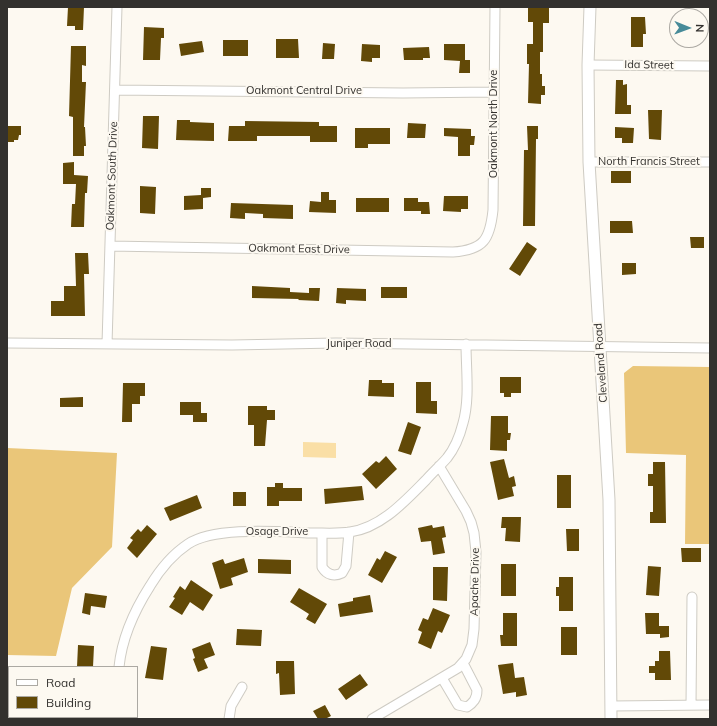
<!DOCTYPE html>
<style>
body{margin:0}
#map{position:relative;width:717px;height:726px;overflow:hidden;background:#fdf9f1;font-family:Mulish,sans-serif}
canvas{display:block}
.frame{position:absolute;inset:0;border:8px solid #33312e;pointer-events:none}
.legend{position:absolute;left:8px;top:666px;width:130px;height:52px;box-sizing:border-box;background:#fdf9f1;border:1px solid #aca9a3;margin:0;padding:5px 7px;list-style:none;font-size:12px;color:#33312e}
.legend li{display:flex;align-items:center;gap:8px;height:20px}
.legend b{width:20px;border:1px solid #aca9a3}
.north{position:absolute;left:669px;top:8px;width:40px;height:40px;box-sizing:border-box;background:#fdf9f1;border:1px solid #aca9a3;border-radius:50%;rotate:91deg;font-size:11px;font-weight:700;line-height:16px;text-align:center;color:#33312e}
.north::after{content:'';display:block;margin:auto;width:14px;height:18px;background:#478b99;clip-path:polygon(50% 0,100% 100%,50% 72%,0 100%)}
</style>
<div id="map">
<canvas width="717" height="726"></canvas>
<div class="frame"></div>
<ul class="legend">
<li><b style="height:5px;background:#fff"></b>Road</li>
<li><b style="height:11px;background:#624907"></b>Building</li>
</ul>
<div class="north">N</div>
</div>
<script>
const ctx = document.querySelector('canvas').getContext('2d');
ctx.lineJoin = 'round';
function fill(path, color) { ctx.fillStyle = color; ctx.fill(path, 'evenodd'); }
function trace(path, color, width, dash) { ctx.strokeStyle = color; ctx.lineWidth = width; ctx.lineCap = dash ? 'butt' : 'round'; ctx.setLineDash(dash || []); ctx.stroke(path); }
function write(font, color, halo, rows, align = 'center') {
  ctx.font = font + ' Mulish,sans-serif'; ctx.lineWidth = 4; ctx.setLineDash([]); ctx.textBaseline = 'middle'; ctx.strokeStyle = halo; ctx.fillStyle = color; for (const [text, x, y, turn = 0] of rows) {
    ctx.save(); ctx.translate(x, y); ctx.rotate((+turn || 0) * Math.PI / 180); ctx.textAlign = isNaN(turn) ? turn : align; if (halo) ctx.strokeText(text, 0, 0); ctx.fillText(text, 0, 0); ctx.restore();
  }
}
const green = new Path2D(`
 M303,442L336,443V458L303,457Z`);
const forest = new Path2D(`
 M633,366L710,367V544H685L686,455L626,453L624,373Z
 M7,448L117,453L112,547L72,588L56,656L7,655Z`);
const building = new Path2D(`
 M68,7H84L83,30H75V26H67Z
 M528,7H549V23H543V52H540V74H542V86H545V95H541V104L528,103L529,64H527V44H533V22H528Z
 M631,17H645L646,34H643V47H631Z
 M144,27L164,28V38H161L160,60H143Z
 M276,39H298L299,58H276Z
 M223,40H248V56H223Z
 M202,41L204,52L181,56L179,44Z
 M323,43L335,44L334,59H322Z
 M362,44L380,45V58H372V62L361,61Z
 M444,44H465V60H470V73H459L460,61L444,60Z
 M71,46H86V66L82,65V82H86L84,127H85L86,146H84V156H73V117L69,116Z
 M429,47L430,58H423V60H404L403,48Z
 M616,80H623V85L627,84V105H631V114H615Z
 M648,110H662L661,140L649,139Z
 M143,116H159L158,149L142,148Z
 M177,120H190V122L214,123V141L176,140Z
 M245,121L319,122V126H337V142H310V136H257V141H228L229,126H245Z
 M408,123L426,124L425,138H407Z
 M7,126H21V135H19L18,140H14V142H7Z
 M527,126H538V139H536L535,226H523L524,150H528Z
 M615,127L634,128L633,143H622V138H615Z
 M355,128H390V144H368V148H355Z
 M444,128L471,129V136H475L474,145H470V156H458V137L444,136Z
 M74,162V175L88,176L87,193H85L84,227H71L72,204H75L76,184H63V163Z
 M611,171H631V183H611Z
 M140,186L156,187L155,214L140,213Z
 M201,188H211V197L203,198V209L184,210V196L201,195Z
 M321,192H329V200H336V213L309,212L310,201L321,202Z
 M444,196H468V209H461V212L443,211Z
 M356,198H389V212H356Z
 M404,198H418V202H429L430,214H421V211H404Z
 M231,203L293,205V219L263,218V214L245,213V219L230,218Z
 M610,221H632L633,233H610Z
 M690,237H704V248H691Z
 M527,242L537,249L520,276L509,269Z
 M75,253H88L89,274H84L85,316H51V301H64V286H76Z
 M622,263H636V274L622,275Z
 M252,286L290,288V292L309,293V288H320L319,301L298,300L299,299L252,298Z
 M381,287H407V298H381Z
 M337,288L366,289V301L346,300V304L336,303Z
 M500,377H521V393H511V397H504V393H500Z
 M369,380H382V383H394V397L368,396Z
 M416,382H431V401H437V414L416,413Z
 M123,383H145V396H140V404H132V422H122Z
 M83,397V407H60V398Z
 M180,402H201V413H207V422H193V415H180Z
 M248,406H267V410H275V420H267L265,446H254V425H248Z
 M491,416H508V433H511L510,440H507V451L490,450Z
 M408,422L421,427L411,455L398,451Z
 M386,456L397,469L376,489L362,474L376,461L379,463Z
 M504,459L509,478L514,476L516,486L512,487L514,496L498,500L490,462Z
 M653,462H665L666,523H650V512H653V486H648V474H653Z
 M557,475H571V508H557Z
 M275,483H283V488H302V501H279V506H267V487H275Z
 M362,486L364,500L325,504L324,489Z
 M233,492H246V506H233Z
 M197,495L202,508L170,521L164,508Z
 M502,517H521L520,542L505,541L506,528H501Z
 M147,525L157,534L137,558L127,548L133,540L130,538L138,529L141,532Z
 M432,525L433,528L444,526L446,537L442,538L445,553L433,555L431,541L421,542L418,528Z
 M566,529H579V551H567Z
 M681,548H701V562H682Z
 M385,551L397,557L382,583L368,575L377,558L380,560Z
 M244,558L248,572L231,578L233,585L220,589L212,563L223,559L225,564Z
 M258,559L291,560V574L258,573Z
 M501,564H516V596H501Z
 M648,566L661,567L659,596L646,595Z
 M433,567H448L447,601L433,600Z
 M559,577H573V611H559V596H556V587H559Z
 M191,580L213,595L203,611L190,602L182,615L169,607L175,598L173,597L180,586L185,590Z
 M299,588L327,604L315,624L306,619L309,614L290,602Z
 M85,593L107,596L105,608L91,606L90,615L82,613Z
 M370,595L373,612L340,617L338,604L353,601V598Z
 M433,608L450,615L442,633L438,631L431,649L418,643L422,632L418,630L423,618L428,620Z
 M503,613H517V646H501L500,635H503Z
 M645,613H659V626H669V637L660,638V634H646Z
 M561,627H577V655H561Z
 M237,629L262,630L261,646L236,645Z
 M210,642L215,655L204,659L208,668L198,672L193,659L195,658L192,649Z
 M78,645L94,646L93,667H77Z
 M151,646L167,648L163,680L145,678Z
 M659,651H670L671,680H655V673H649V666H655V661H659Z
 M276,661H294L295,694L280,695L279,673L276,674Z
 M513,663L515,678L524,677L527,695L516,697V692L503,694L498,665Z
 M360,674L368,685L346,700L338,689Z
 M325,705L331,716L325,719H318L313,711Z`);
const minor = new Path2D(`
 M588,65L710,66
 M115,90L403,93L494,92
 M589,162H710
 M110,246L453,252C484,250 490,239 493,210L495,7
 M7,343L232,345L336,343L710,348
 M107,344L117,7
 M322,533V567C327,575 334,577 342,573L346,566L349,532
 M119,667C122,637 134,611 150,586C159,571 173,554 188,544C215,526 281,532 313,533C325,533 338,534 350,532C381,528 405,501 426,480C432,473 440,466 447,458C455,448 460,435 463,423C470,399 466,369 466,344
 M442,678L458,705L467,707C473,703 477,699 477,690L463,663
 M691,705L692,597
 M611,706L710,705
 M117,717V719
 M229,719L231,706L242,687
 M372,719L458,668L466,659L472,645L474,629L476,552L474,533L471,522L466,511L439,466`);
const major = new Path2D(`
 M590,7L588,65L589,162L609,500L611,719`);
const streetNames = [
 ["Ida Street",649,65,1],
 ["Oakmont Central Drive",304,91],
 ["Oakmont North Drive",494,124,-90],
 ["North Francis Street",649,162],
 ["Oakmont South Drive",112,176,-88],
 ["Oakmont East Drive",299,249,1],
 ["Juniper Road",359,344],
 ["Cleveland Road",601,363,-94],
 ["Osage Drive",277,532],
 ["Apache Drive",475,582,-89]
];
fill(green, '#fadfa6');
fill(forest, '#eac679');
fill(building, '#624907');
trace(minor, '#cecbc3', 11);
trace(major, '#cecbc3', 13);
trace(minor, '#fff', 9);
trace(major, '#fff', 11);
write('11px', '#33312e', '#fdf9f1', streetNames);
</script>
